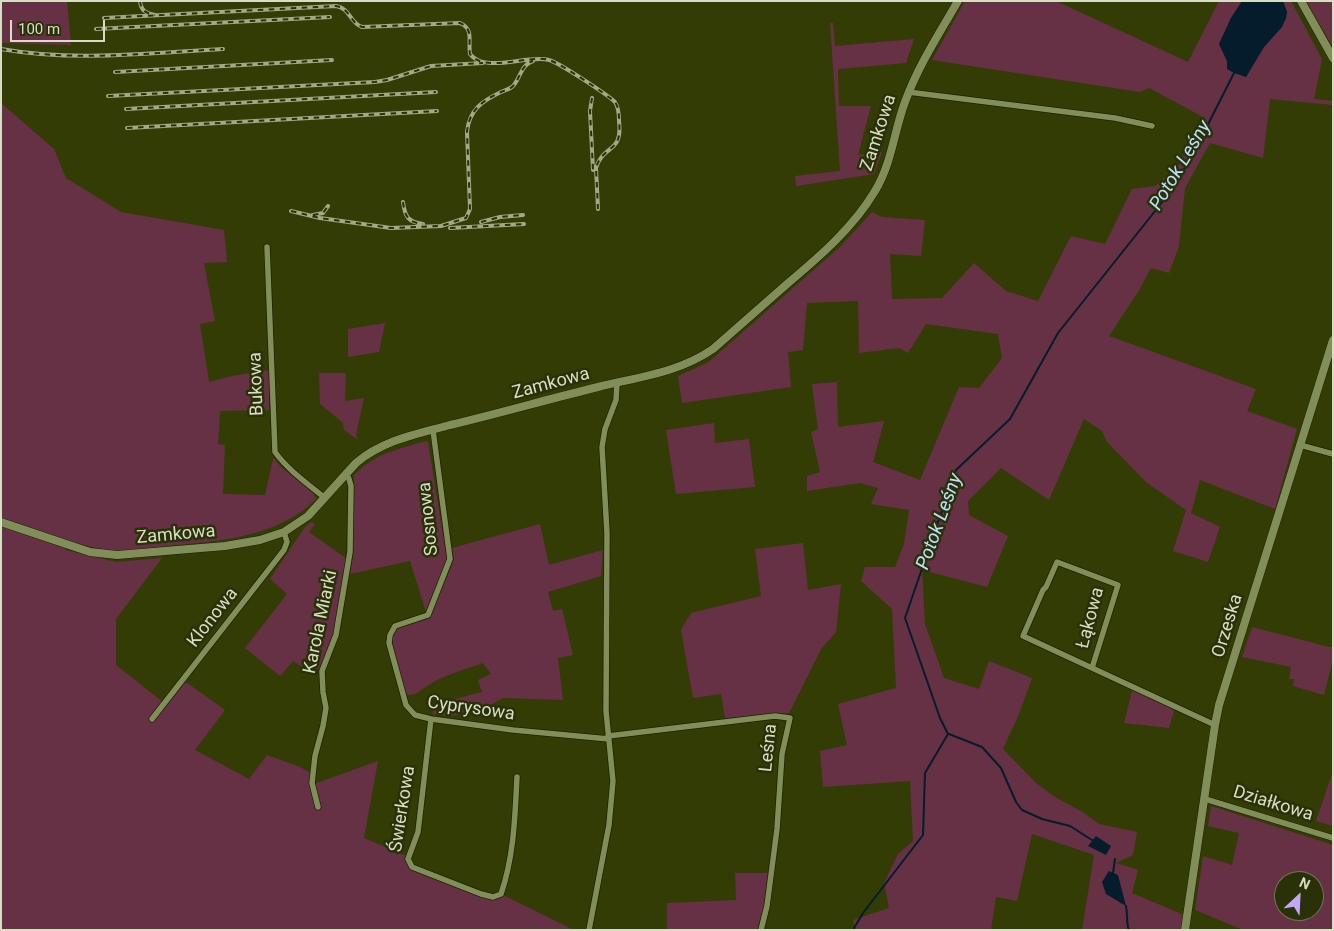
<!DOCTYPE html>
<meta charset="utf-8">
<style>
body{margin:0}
#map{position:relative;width:1334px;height:931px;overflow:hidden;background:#333c05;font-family:Roboto,sans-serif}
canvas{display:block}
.frame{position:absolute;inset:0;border:2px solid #d7dec3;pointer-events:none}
.north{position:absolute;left:1274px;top:871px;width:50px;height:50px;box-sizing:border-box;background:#2a3109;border:1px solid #6f7653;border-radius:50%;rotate:25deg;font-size:14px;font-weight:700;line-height:20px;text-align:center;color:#d7dec3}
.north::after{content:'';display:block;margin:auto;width:18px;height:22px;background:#c1a8f3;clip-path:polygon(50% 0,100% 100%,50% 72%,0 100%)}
.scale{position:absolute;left:10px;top:20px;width:95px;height:22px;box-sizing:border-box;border:2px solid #d7dec3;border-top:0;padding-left:6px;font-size:15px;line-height:18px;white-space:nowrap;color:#d7dec3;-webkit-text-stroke:4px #2a3109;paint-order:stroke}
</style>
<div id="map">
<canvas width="1334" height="931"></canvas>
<div class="frame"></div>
<div class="north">N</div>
<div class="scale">100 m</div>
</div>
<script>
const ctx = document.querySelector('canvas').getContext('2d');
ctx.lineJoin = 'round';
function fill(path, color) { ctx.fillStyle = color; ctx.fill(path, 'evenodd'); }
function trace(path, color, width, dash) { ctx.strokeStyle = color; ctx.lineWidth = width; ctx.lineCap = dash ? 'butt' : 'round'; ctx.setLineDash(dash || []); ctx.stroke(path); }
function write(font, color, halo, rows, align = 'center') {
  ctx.font = font + ' Roboto,sans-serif'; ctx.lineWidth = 5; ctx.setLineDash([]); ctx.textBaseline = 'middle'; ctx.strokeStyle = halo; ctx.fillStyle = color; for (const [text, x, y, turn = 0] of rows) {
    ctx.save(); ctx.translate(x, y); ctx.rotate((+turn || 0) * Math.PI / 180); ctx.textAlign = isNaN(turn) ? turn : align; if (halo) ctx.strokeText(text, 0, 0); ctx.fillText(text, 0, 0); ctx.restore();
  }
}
const green = new Path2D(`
 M1,1H67L71,45L1,43Z
 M965,1H1056L1188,62L1219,1H1242L1231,18L1219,44L1227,61V69L1246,77L1264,47L1282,27L1286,18L1287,12L1283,1H1291L1322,59L1314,99L1333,101V105L1270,99L1263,158L1210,143L1185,188L1179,246L1169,273L1151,268L1138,292L1109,336L1256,389L1247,411L1297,429L1275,509L1200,480L1191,513L1220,527L1208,562L1173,551L1186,510L1146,482L1107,442L1102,431L1084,419L1049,500L1001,468L968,501L969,515L1008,536L987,587L922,570L925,624L944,678L979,689L989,661L1032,678L1019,714L1003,749L1036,783L1055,797L1084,813L1099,824L1137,832L1133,855L1116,863L1138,870L1132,893L1184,915L1182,930H1082L1094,855L1032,834L1017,901L996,897L991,930H856L853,920L889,908L884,883L898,854L913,841L910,781L823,787L820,751L847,745L838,704L896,688L892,609L861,581L865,567H895L904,544L909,510L871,504L878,488L860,483L807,491V476L820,472L811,432L818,429L812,384L837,382L838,427L884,421L873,462L920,480L959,387L979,388L1002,358L998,334L926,324L908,353L899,348L859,353L858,301L807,303L803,350L788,352L791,387L682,403L678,376L707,363L719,353L841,246L872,212L882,217L925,220L921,256L890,254L892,299L942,298L974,263L1006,291L1038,301L1071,236L1105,244L1132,189L1155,186L1178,166L1205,118L1149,88L1140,92L932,60Z
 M1306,1H1333V47Z
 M830,23H833L835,46L914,39L906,63L838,69L839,106H871L858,155L882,152L874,174L796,186L795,176L840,171Z
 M1,103L54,149L66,178L121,212L224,230L227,262L204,263L215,321L200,324L209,382L232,376L269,370V410L220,411L218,444L225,445L223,494L265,495L273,459H275L281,467L314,494L316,499C277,538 218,541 166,546C150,548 132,552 116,551C95,549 77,543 57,537L66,550L116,562L162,558L116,619V665L164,703L183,680L225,710L195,750L249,779L267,755L300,767L312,774L314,784L378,761L364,838L409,857L412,867L493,897L501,894L574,930H1Z
 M385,323L379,352L348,357V329Z
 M319,373H346L345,401L364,398L356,435L358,440L344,430L343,423L320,404Z
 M714,423L715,443L749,439L755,487L676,494L666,430Z
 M426,441L428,442L447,560L426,612L410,561L350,574L354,551L352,547L354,475C378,452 396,450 426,441Z
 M311,522L315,524L309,532L347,559L333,638L321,669L304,668L293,661L280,676L245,648L287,594L270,579L305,527Z
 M540,524L549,565L603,550L601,576L548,592L553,611L562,609L573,655L558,658L563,700L503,698L480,711L450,716L432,714L436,704L482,692L478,680L491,674L483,663C466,669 447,674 432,683C422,688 415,698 405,694C402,681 385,639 396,629C402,624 421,622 430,618L454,560L452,548Z
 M803,543L808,590L841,584L836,632L821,649L789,713L725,718L721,694L693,698L681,630L691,613L761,596L755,549Z
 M1252,627L1333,648V659L1324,695L1293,686L1294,679H1289L1291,667L1242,657Z
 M1133,687L1175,707L1169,728L1124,723Z
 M1333,771V826L1316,821Z
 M1211,806L1333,845V930H1243L1195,910L1203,856L1232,865L1239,833L1208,826ZM1284,881H1314V911H1284Z
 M735,873H769L764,907L757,930H667V903L736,900Z`);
const water = new Path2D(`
 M1242,1H1283L1287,12L1286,18L1282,27L1264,47L1246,77L1234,73L1227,69V61L1219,44L1231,18Z
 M1096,836L1111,846L1106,855L1088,846Z
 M1109,871L1118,875L1126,906L1106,894L1102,882Z`);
const stream = new Path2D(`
 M949,734L982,747L1001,768L1016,802L1022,810L1042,819L1070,826L1092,840
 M1113,873L1115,859
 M1126,906C1128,916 1126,923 1129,930
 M853,930L863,913L923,835L925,773L948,734L940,718L905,618L956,470L1010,419L1058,333L1167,196L1191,158L1234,73`);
const street = new Path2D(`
 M908,92L1115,118L1152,126
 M267,247L275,452C288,470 308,484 325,498
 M433,430L450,559L428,615L395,626L390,635L389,643L406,705L415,715L431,719L513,730L609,739
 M1300,445L1333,454
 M1092,668L1118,585L1057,562L1046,587L1043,590L1023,636L1215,725
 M152,719L284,550L287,542L284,532
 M431,719L418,832L408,859L412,867L481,894L493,897L501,894C514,856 515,816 517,777
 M608,736L775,716L790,718L782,754L777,829L767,906L761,930
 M1205,799L1333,838
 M318,807L312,783L315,756L323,726L326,708L323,692L322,671L336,635L350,552L351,486L349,479L346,472
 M589,930L609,825L613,781L606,711L607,533L602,447L605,429L616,400L617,383`);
const secondary = new Path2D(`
 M1301,1L1333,58
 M1,522L90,552L117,555L225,546L260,540L284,532L308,516L356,463C383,440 417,434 450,425C500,413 549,399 598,387C638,377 678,373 713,349C737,328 762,306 787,284C819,257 853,228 875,191C892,163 894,131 905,102C918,66 939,34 958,1
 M1185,930L1215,725L1219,705L1333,340`);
const rail = new Path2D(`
 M140,1C141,11 146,13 155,15
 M104,18L336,6C350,8 350,23 362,27L460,23C474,29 468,41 470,54C485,74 528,54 549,60C558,62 608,95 615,102C619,108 619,115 619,121C623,154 603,144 596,168L598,209
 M96,29L330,17
 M1,49C74,62 149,53 223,49
 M115,72L332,60
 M108,96L375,82L387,80L431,66L483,63
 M592,98L590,111L593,170
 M126,109L436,92
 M127,128L437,111
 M403,202C405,217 408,222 423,224
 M291,211L320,218L391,228L441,226L466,218L470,209L467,132C469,110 482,101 501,92C505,90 511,89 514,85C521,76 521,65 533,61
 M313,215L323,213L328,206
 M481,222L500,217L523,215
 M450,228L524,224`);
const streetNames = [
 ["Zamkowa",879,133,-72],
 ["Bukowa",257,384,-92],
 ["Zamkowa",551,384,-15],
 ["Sosnowa",429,519,-96],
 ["Zamkowa",176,535,-5],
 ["Klonowa",213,618,-52],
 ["Łąkowa",1091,618,-75],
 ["Karola Miarki",321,622,-78],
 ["Orzeska",1228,626,-73],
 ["Cyprysowa",471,709,8],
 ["Leśna",769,748,-84],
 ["Działkowa",1273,804,17],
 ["Świerkowa",403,809,-81]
];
const waterNames = [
 ["Potok Leśny",1181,166,-59],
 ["Potok Leśny",940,522,-70]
];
fill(green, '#673145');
fill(water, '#041c2c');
trace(stream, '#041c2c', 2);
trace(street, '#1c2200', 7);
trace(secondary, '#1c2200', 9);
trace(street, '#828e59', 5.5);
trace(secondary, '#828e59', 8);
trace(rail, '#a1a985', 4);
trace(rail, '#2a3109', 2, [5.5]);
write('18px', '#d7dec3', '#2a3109', streetNames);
write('italic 19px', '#bbe1fd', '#2a3109', waterNames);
</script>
